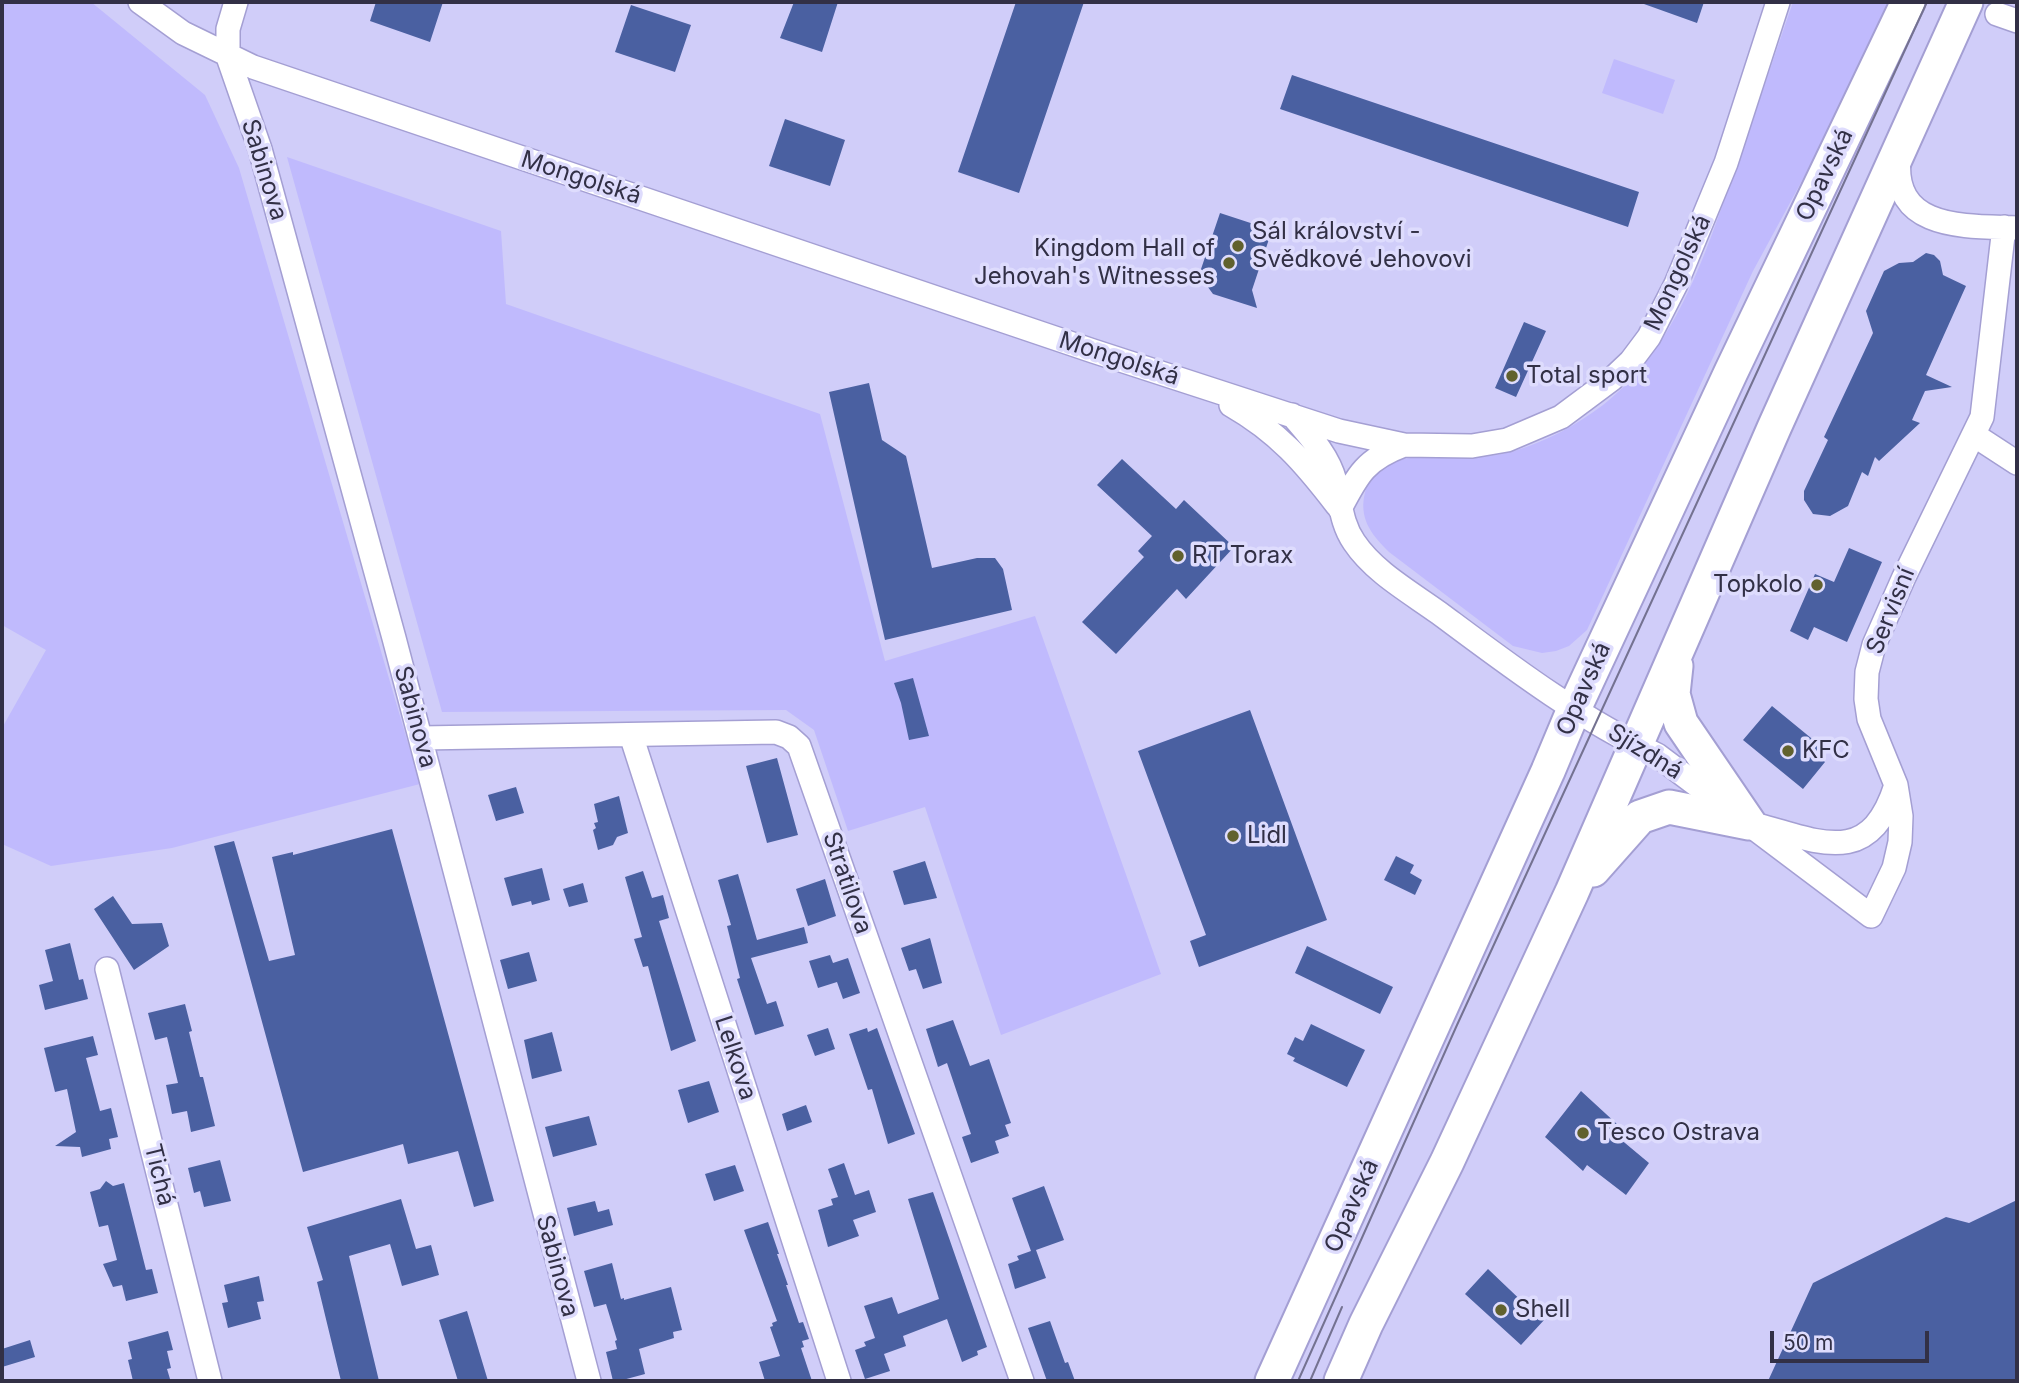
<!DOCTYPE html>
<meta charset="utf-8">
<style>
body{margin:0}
#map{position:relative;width:2019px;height:1383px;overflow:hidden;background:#d0cdf9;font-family:Inter,sans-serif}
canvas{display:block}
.frame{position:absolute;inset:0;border:4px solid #323046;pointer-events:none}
.scale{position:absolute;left:1770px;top:1331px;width:159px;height:32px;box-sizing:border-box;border:4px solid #323046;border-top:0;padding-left:9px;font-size:21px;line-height:24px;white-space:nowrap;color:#323046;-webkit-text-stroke:5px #dedcfd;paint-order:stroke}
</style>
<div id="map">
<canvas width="2019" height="1383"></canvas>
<div class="frame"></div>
<div class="scale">50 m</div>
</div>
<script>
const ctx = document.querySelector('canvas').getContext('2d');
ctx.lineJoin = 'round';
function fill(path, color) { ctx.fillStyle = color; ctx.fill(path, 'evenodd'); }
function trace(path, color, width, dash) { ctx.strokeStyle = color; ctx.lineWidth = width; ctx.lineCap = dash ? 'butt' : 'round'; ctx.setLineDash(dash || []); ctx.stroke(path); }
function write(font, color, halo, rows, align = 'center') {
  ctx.font = font + ' Inter,sans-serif'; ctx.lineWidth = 7; ctx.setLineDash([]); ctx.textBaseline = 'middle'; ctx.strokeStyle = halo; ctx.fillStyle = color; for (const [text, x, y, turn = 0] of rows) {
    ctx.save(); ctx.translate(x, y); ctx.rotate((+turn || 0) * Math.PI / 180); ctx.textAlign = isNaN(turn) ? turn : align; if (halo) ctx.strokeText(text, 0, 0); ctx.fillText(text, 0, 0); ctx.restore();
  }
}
const green = new Path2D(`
 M2,2H91L205,95L239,168L420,784L172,848L51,866L2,844V728L46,650L2,625Z
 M1793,2H1888L1836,118L1753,271L1587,630L1569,646L1556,651L1542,653L1513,646L1389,552C1373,536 1360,521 1364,497C1373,451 1416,458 1450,458C1472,458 1493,457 1514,451C1545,442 1577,425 1603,405C1675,349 1703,260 1732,178C1753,119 1773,60 1793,2Z
 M1614,59L1675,80L1663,114L1602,93Z
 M287,157L501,231L506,304L820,414L885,661L1035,616L1161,974L1001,1035L925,807L848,831L814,730L786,710L442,712Z`);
const building = new Path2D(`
 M376,2H443L430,42L370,21Z
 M794,2H838L822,52L780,38Z
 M1016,2H1084L1019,193L958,172Z
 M1644,2H1704L1697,23L1644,4Z
 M631,5L691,25L675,72L615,52Z
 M1292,75L1639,192L1628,227L1280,109Z
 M785,119L845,140L830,186L769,166Z
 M1220,213L1272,230L1252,290L1257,308L1213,294L1199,275Z
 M1926,253L1934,255L1940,261L1943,275L1966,286L1926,375L1952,387L1925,391L1912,420L1920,423L1879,461L1875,457L1868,476L1862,472L1848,506L1830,516L1813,514L1804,500V491L1828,440L1824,437L1873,333L1866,311L1884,271L1899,263L1913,262Z
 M1524,322L1546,331L1516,397L1495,388Z
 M869,383L882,440L906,456L932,568L977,558H995L1003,569L1012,610L885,640L829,392Z
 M1122,459L1176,509L1184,500L1234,547L1186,599L1177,589L1116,654L1082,622L1144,557L1138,551L1152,536L1097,485Z
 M1849,548L1882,562L1847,642L1814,627L1808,640L1790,631L1815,574L1834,582Z
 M913,678L929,736L909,740L901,703L894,683Z
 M1772,706L1822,747L1817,755L1825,762L1803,789L1743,740Z
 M1250,710L1327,920L1199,967L1190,941L1206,935L1138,751Z
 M777,758L798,835L767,843L746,766Z
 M516,787L524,813L496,821L488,795Z
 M619,796L628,833L617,837L613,845L598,850L593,830L596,828L594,823L598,822L594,804Z
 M392,829L494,1201L474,1207L458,1151L408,1164L403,1144L303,1172L214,846L234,841L269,961L295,955L272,857L293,852V855Z
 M1396,856L1414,865L1410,873L1422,880L1415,895L1384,880Z
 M925,861L937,898L904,905L893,871Z
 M542,868L550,900L532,905L531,901L512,906L504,878Z
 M643,871L652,898L663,895L669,918L659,921L696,1041L671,1051L648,966L643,967L634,939L642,937L625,877Z
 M738,874L757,940L804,927L808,943L751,958L767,1004L776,1001L784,1026L755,1035L737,979L740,978L727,926L731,925L718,880Z
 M825,879L836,916L808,926L796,889Z
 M583,883L588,902L569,907L563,889Z
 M113,896L132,924L162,923L169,946L134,970L94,909Z
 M930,938L942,983L923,989L916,969L909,971L901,948Z
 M70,943L79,980L83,979L88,999L45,1010L39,985L53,981L45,950Z
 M1307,946L1393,987L1380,1014L1295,973Z
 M529,952L537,981L508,989L500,960Z
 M830,955L833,963L848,958L860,993L843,999L837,982L818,988L809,961Z
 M185,1004L192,1031L189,1032L200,1077H203L215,1126L191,1132L187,1111L172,1114L166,1085L178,1083L167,1037L155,1040L148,1013Z
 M953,1020L970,1066L989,1059L1011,1123L1005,1125L1009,1136L995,1141L999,1153L971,1163L962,1137L971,1134L947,1063L938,1067L926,1029Z
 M1311,1024L1365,1050L1347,1087L1293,1061L1295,1058L1287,1054L1295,1037L1303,1041Z
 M828,1028L835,1049L815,1056L807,1035Z
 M867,1028L868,1032L877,1028L915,1134L888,1144L872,1089L868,1090L849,1034Z
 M552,1032L562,1071L532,1079L524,1040Z
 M93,1036L98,1055L86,1058L100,1111L111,1108L118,1137L109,1139L111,1149L82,1157L80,1147L55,1146L76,1132L67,1089L55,1092L44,1048Z
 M709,1081L719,1112L688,1123L678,1090Z
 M1581,1091L1618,1125L1613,1133L1649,1163L1626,1195L1587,1165L1583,1171L1545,1137Z
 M806,1105L812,1122L787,1131L782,1114Z
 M589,1116L597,1145L553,1157L545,1127Z
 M220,1160L231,1201L204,1207L200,1191L194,1193L188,1168Z
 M844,1163L855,1195L869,1190L876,1212L853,1220L859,1236L828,1247L818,1210L833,1205L831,1199L838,1197L828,1169Z
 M735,1165L744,1191L714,1201L705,1174Z
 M106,1181L113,1186L124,1183L146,1270L152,1269L158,1293L126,1301L122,1285L113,1287L103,1264L117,1260L108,1225L99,1227L90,1192L100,1189Z
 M1044,1186L1064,1240L1036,1250L1046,1278L1015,1289L1008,1264L1019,1260L1017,1256L1031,1251L1012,1198Z
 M933,1192L987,1347L977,1351L978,1355L962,1362L947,1319L903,1336L906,1346L884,1354L890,1371L865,1379L855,1350L866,1346L864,1342L875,1338L864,1306L892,1297L898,1314L939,1299L908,1199Z
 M401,1199L416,1249L431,1245L439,1275L402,1286L390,1244L349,1256L379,1381H341L317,1282L323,1280L307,1227Z
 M2017,1200V1381H1768L1813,1283L1946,1217L1969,1223Z
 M595,1201L598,1212L609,1209L613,1225L574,1236L567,1208Z
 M768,1222L779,1254H777L788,1285H786L799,1323L803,1322L809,1339L802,1341L804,1347L801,1348L812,1381H765L759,1362L780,1356L770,1327L773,1326L772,1323L777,1321L744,1230Z
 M612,1263L621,1299L624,1298V1300L671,1287L682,1330L673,1332L674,1338L639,1349L645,1374L619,1381H613L606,1352L617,1349L615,1341L617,1340L606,1304L594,1307L584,1271Z
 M1488,1269L1530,1309L1532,1307L1545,1319L1521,1345L1465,1294Z
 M259,1276L264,1301L257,1302L261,1319L228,1328L222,1303L228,1302L224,1285Z
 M467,1311L488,1381H458L439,1320Z
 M1050,1321L1065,1363L1068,1362L1075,1381H1047L1028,1328Z
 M168,1331L173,1350L167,1351L171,1368L167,1369L170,1379L160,1381H133L128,1360L132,1359L128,1342Z
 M30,1340L35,1357L2,1367V1349Z`);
const street = new Path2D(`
 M140,2L183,33L253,67L1093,351L1339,431L1404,445L1472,446L1507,440L1561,417L1612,379L1631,361L1649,337L1676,284L1726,163L1778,2
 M236,2L228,29V57L260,149L394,638L589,1381
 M1997,14L2017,21
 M1899,158C1892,231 1966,226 2017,228
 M1231,405C1278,432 1304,462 1337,505
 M1292,415C1309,435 1328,455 1335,481C1341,503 1341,523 1354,542C1374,572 1410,592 1439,613C1509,665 1578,718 1657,755L1871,916L1894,868L1900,842L1901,816L1896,785L1869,719L1866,699L1867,672L1874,645L1904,577L1982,417L2004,227
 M1974,435L2017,463
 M1340,509C1358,474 1366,459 1404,445
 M631,735L839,1381
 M421,738L776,732L789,737L799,746L1022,1381
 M1761,826C1824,844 1871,865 1896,785
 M107,969L210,1381`);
const secondary = new Path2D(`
 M1676,666L1673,694L1681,723L1749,823
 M1593,870L1640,817L1669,807L1749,823
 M1272,1381L1548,771L1574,709L1731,372L1908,2
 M1341,1381L1366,1324L1447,1162L1572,892L1774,428L1966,2`);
const tram = new Path2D(`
 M1298,1381L1457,1025L1927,2
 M1310,1381L1342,1307`);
const markers = [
 [1238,246,7,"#61612e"],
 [1229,263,7,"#61612e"],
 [1512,376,7,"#61612e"],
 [1178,556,7,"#61612e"],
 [1817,585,7,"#61612e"],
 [1788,751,7,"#61612e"],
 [1233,836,7,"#61612e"],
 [1583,1133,7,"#61612e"],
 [1501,1310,7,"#61612e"]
];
const streetNames = [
 ["Sabinova",264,170,73],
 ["Opavská",1825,175,-64],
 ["Mongolská",581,178,18],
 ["Mongolská",1678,273,-65],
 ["Mongolská",1119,359,18],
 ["Servisní",1891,611,-68],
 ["Opavská",1584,689,-66],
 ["Sabinova",415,717,75],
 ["Sjízdná",1645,752,32],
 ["Stratilova",847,883,71],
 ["Lelkova",735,1058,72],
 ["Tichá",159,1175,76],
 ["Opavská",1352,1206,-66],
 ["Sabinova",557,1266,75]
];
const poiNames = [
 ["Sál království -",1252,232],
 ["Svědkové Jehovovi",1252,260],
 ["Kingdom Hall of",1215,249,"right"],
 ["Jehovah's Witnesses",1215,277,"right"],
 ["Total sport",1526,376],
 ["RT Torax",1192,556],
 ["Topkolo",1803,585,"right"],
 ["KFC",1802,751],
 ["Lidl",1247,836],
 ["Tesco Ostrava",1597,1133],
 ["Shell",1515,1310]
];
fill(green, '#c0bafd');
fill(building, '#4a60a1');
trace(street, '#a49fd3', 26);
trace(secondary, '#a49fd3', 37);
trace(street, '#fff', 23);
trace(secondary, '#fff', 33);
trace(tram, '#747291', 2);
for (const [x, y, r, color] of markers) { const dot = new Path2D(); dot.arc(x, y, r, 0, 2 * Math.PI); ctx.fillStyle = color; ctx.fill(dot); trace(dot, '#dedcfd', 2.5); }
write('24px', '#323046', '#dedcfd', streetNames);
write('24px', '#323046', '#dedcfd', poiNames, 'left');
</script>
